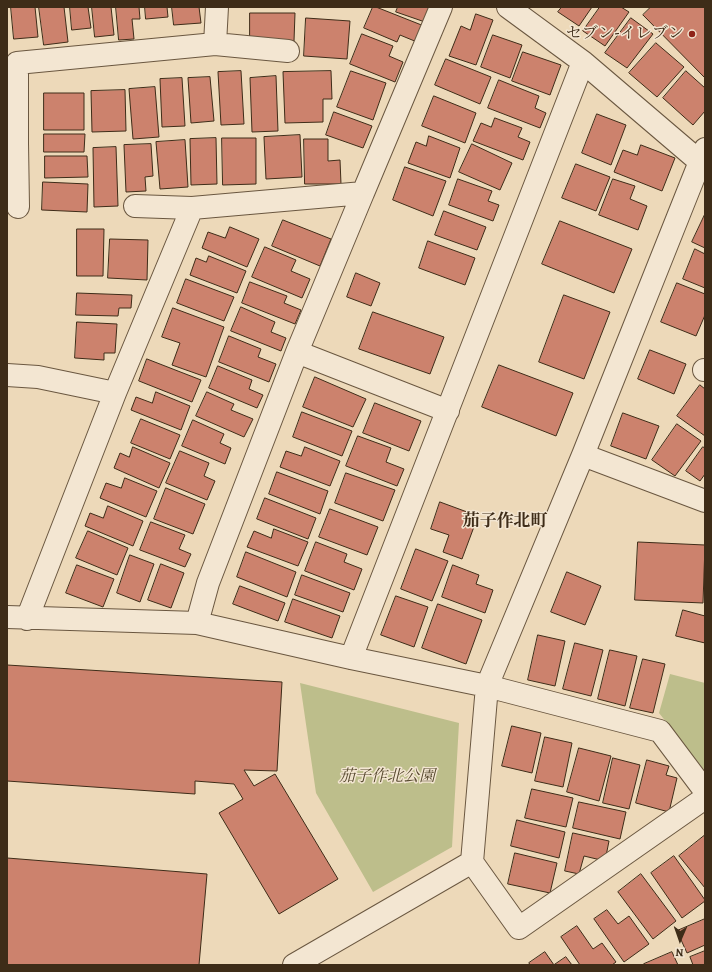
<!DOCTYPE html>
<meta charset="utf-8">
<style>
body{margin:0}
#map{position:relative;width:712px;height:972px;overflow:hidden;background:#edd9b9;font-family:Alegreya,serif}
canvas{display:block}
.frame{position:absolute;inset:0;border:8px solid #3e2c18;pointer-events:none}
.north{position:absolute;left:660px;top:920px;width:40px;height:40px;-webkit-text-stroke:3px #f3e6d2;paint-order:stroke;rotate:182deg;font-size:11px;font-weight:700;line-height:16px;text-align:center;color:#3e2c18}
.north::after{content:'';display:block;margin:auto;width:14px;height:18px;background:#3e2c18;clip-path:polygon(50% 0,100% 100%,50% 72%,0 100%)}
</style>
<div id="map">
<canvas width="712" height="972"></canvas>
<div class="frame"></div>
<div class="north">N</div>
</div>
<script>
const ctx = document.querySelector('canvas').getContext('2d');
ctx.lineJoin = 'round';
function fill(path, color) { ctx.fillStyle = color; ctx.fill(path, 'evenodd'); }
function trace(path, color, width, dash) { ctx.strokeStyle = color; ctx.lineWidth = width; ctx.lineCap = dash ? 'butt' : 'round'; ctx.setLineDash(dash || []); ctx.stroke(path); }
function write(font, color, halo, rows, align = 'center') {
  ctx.font = font + ' Alegreya,"Noto Serif JP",serif'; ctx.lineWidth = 3; ctx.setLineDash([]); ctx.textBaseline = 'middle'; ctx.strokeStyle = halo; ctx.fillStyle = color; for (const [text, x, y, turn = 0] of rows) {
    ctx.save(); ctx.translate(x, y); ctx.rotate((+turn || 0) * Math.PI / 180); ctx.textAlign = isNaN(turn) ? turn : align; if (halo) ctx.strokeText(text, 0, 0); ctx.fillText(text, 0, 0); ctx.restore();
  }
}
const green = new Path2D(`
 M670,674L705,683V771L659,713Z
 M300,683L459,723L452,847L373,892L316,793Z`);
const building = new Path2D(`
 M11,7H35L38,37L14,39Z
 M39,7H64L68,42L44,45Z
 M70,7H88L91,28L72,30Z
 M92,7H111L114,35L95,37Z
 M116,7H139L140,19H132L134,39L119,40Z
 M145,7H167L168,17L146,19Z
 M172,7H199L201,23L174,25Z
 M373,7H376L424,26L417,42L400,35L397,42L364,28Z
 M398,7H430L425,22L396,12Z
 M562,7H592L579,26L558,12Z
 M600,7H621L629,12L605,46L583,31Z
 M651,7H705V78L643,15Z
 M250,13H295L294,41H250Z
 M476,14L493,20L476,65L449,56L461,26L470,30Z
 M306,18L350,21L347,59L304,56Z
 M631,18L653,34L627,68L605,53Z
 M362,34L393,46L389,56L403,62L395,82L350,64Z
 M493,35L522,45L510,78L481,67Z
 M656,43L684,67L657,97L629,73Z
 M523,52L561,65L550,95L512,81Z
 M446,59L491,77L480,104L435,85Z
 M241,71L244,124L221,125L218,72Z
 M331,71L332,99H323V122L285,123L283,72Z
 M351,71L386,83L373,120L337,107Z
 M686,71L705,88V111L693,125L663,98Z
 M276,76L278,131L252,132L250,78Z
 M210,77L214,121L191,123L188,78Z
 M182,78L185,126L162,127L160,79Z
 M499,80L539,96L535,108L546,113L540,128L488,108Z
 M155,87L159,137L133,139L129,89Z
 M125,90L126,131L92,132L91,91Z
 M44,93H84V130H44Z
 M434,96L476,113L465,143L422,126Z
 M334,112L372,126L363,148L326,135Z
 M597,114L626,125L611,165L582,153Z
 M495,118L522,128L518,137L530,142L523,160L473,141L481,123L491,127Z
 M44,134H85L84,152H44Z
 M300,135L302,177L266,179L264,137Z
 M429,136L460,148L450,178L408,163L416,142L426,146Z
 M216,138L217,184L191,185L190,139Z
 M222,138H256V184L223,185Z
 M304,139H328V161L340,160L341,184H305Z
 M185,140L188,187L160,189L156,142Z
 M151,144L153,176L145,177L146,191L126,192L124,145Z
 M472,144L512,163L500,190L459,172Z
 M641,145L675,158L662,191L614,172L623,150L637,155Z
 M116,147L118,206L94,207L93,148Z
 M45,156H87L88,177L45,178Z
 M576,164L610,177L596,211L562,198Z
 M405,167L446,181L433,216L393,200Z
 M458,179L492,191L488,201L499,205L493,221L449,205Z
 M613,179L635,186L630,199L647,206L638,230L599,215Z
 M43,182L88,184L87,212L42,210Z
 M444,211L486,227L477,250L435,235Z
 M705,214V248L692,242Z
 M283,220L331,239L320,266L272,246Z
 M560,221L632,249L614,293L542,264Z
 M230,227L259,239L247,267L202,248L208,232L225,238Z
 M77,229H104L103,276H77Z
 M110,239L148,240L147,280L108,278Z
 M428,241L475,258L465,285L419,268Z
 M265,247L296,260L291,271L310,279L302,298L252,277Z
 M695,249L705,254V288L683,279Z
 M209,256L246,271L237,293L190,275L196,258L206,262Z
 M356,273L380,283L371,306L347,297Z
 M186,279L234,297L224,321L177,303Z
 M250,282L287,296L284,303L301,310L295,324L242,303Z
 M677,283L705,294V315L696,336L661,322Z
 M77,293L132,295L131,308H119L118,316L76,315Z
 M564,295L610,312L584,379L539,362Z
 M241,307L275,322L271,332L286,338L281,351L231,331Z
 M173,308L224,327L206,377L172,365L180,343L162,337Z
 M373,312L444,337L430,374L359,349Z
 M77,322L117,324L115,353H104V360L75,358Z
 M229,336L261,349L258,357L276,364L269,382L219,362Z
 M650,350L686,364L674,394L638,379Z
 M147,359L201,380L192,402L139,381Z
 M499,365L573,393L556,436L482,407Z
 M218,366L252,380L249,389L263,395L257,408L209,388Z
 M315,377L366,399L353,427L303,407Z
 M700,385L705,389V436L677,416Z
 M156,392L190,406L181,430L131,410L136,397L152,403Z
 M207,392L234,404L231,410L253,419L244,437L196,416Z
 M375,403L421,421L409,451L363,433Z
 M302,412L352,431L342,456L293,437Z
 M623,413L659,426L646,459L611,446Z
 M141,419L180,435L170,459L131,443Z
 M193,420L224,434L220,443L231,448L225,464L182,446Z
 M677,424L701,441L675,476L652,460Z
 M358,436L391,448L386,462L404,469L397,486L346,466Z
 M133,447L170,463L159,488L114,468L120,453L129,457Z
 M305,447L340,461L330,486L280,467L286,451L301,456Z
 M703,447L705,448V474L700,481L686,471Z
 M180,451L209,463L204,476L215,481L207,500L166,483Z
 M277,472L328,491L320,514L269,494Z
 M346,473L395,490L383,521L335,503Z
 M125,478L157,491L146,517L100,498L106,483L121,488Z
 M166,488L205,504L193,534L154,519Z
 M265,498L316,518L308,539L257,519Z
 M440,502L478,516L462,559L443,552L449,535L431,529Z
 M108,506L143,521L133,546L85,526L90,513L103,518Z
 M330,509L378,527L367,555L319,537Z
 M151,522L185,535L179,549L191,554L185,567L140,550Z
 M274,529L308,542L298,566L247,547L254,531L271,538Z
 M88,531L128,548L117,575L76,558Z
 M316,542L347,554L344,562L362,569L354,590L305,571Z
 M638,542L705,545L703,603L635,600Z
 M416,549L448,561L432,601L401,589Z
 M246,552L296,572L287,597L237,577Z
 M130,555L154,564L140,602L117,593Z
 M161,564L184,573L171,608L148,600Z
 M77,565L114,579L103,607L66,593Z
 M453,565L479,575L476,584L493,590L485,613L442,597Z
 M567,572L601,586L585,625L551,612Z
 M302,575L350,593L343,612L295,595Z
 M240,586L285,603L278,621L233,604Z
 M396,596L428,607L414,647L381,635Z
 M293,599L340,616L332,638L285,622Z
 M438,604L482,620L466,664L422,648Z
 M683,610L705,616V643L676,636Z
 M538,635L565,641L555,686L528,680Z
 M575,643L603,650L591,696L563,689Z
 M610,650L637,656L625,706L598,699Z
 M643,659L665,664L653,713L630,708Z
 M7,665L282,682L277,771L244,770L254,786L275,774L338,879L279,914L219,813L243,799L234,784L195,781V794L7,781Z
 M512,726L541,733L532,773L502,766Z
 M545,737L572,743L563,787L535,781Z
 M579,748L611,756L599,801L567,792Z
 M613,758L640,765L629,809L603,803Z
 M647,760L669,766L666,775L677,778L669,812L636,803Z
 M532,789L573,798L566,827L525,818Z
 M579,802L626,812L620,839L573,828Z
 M517,820L565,832L559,858L511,846Z
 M573,833L609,841L605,861L584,856L579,874L565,871Z
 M704,836L705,838V888L679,856Z
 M515,853L557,863L550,893L508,884Z
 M674,856L705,900V901L682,918L651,873Z
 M7,858L207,874L199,965H7Z
 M641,874L676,921L653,939L618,892Z
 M607,910L618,924L629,916L649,944L624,962L594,919Z
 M705,919V945L687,953L677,931Z
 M577,926L593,949L602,943L616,962L612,965H580L561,937Z
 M705,951V965H693L690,957Z
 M545,952L554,965H530L529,963Z
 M672,952L678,965H645L644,964Z
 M566,957L572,965H554Z`);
const minor = new Path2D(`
 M508,7L583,62L699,161
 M215,44L288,51
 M17,143L18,207
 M7,144L17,143V63L215,44L217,7
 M705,149L583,455L487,686L472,862L519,928L705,798
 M363,193L441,7
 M135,206L192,208
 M297,352L448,411
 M704,370H705
 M7,375L38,377L115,393
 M583,455L705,501
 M7,617L197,623L351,658L487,686L660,731L705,791
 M27,619L115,393L192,208L363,193L297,352L208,583L197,623
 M351,658L583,62
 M294,965L472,862`);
const markers = [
 [692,34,4,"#8f2418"]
];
const poiNames = [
 ["セブン-イレブン",684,34]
];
const parkNames = [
 ["茄子作北公園",387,777]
];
const neighbourhoodNames = [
 ["茄子作北町",505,522]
];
fill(green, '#bdbe8b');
fill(building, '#cc826d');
trace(building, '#3e2c18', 1);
trace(minor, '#6a5740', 24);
trace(minor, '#f3e6d2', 22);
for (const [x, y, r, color] of markers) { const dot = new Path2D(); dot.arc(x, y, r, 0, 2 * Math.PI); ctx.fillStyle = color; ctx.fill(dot); trace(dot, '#f3e6d2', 1.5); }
write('16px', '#3e2c18', '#f3e6d2', poiNames, 'right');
write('italic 16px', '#57492f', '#f3e6d2', parkNames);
write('bold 17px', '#3e2c18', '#f3e6d2', neighbourhoodNames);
</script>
